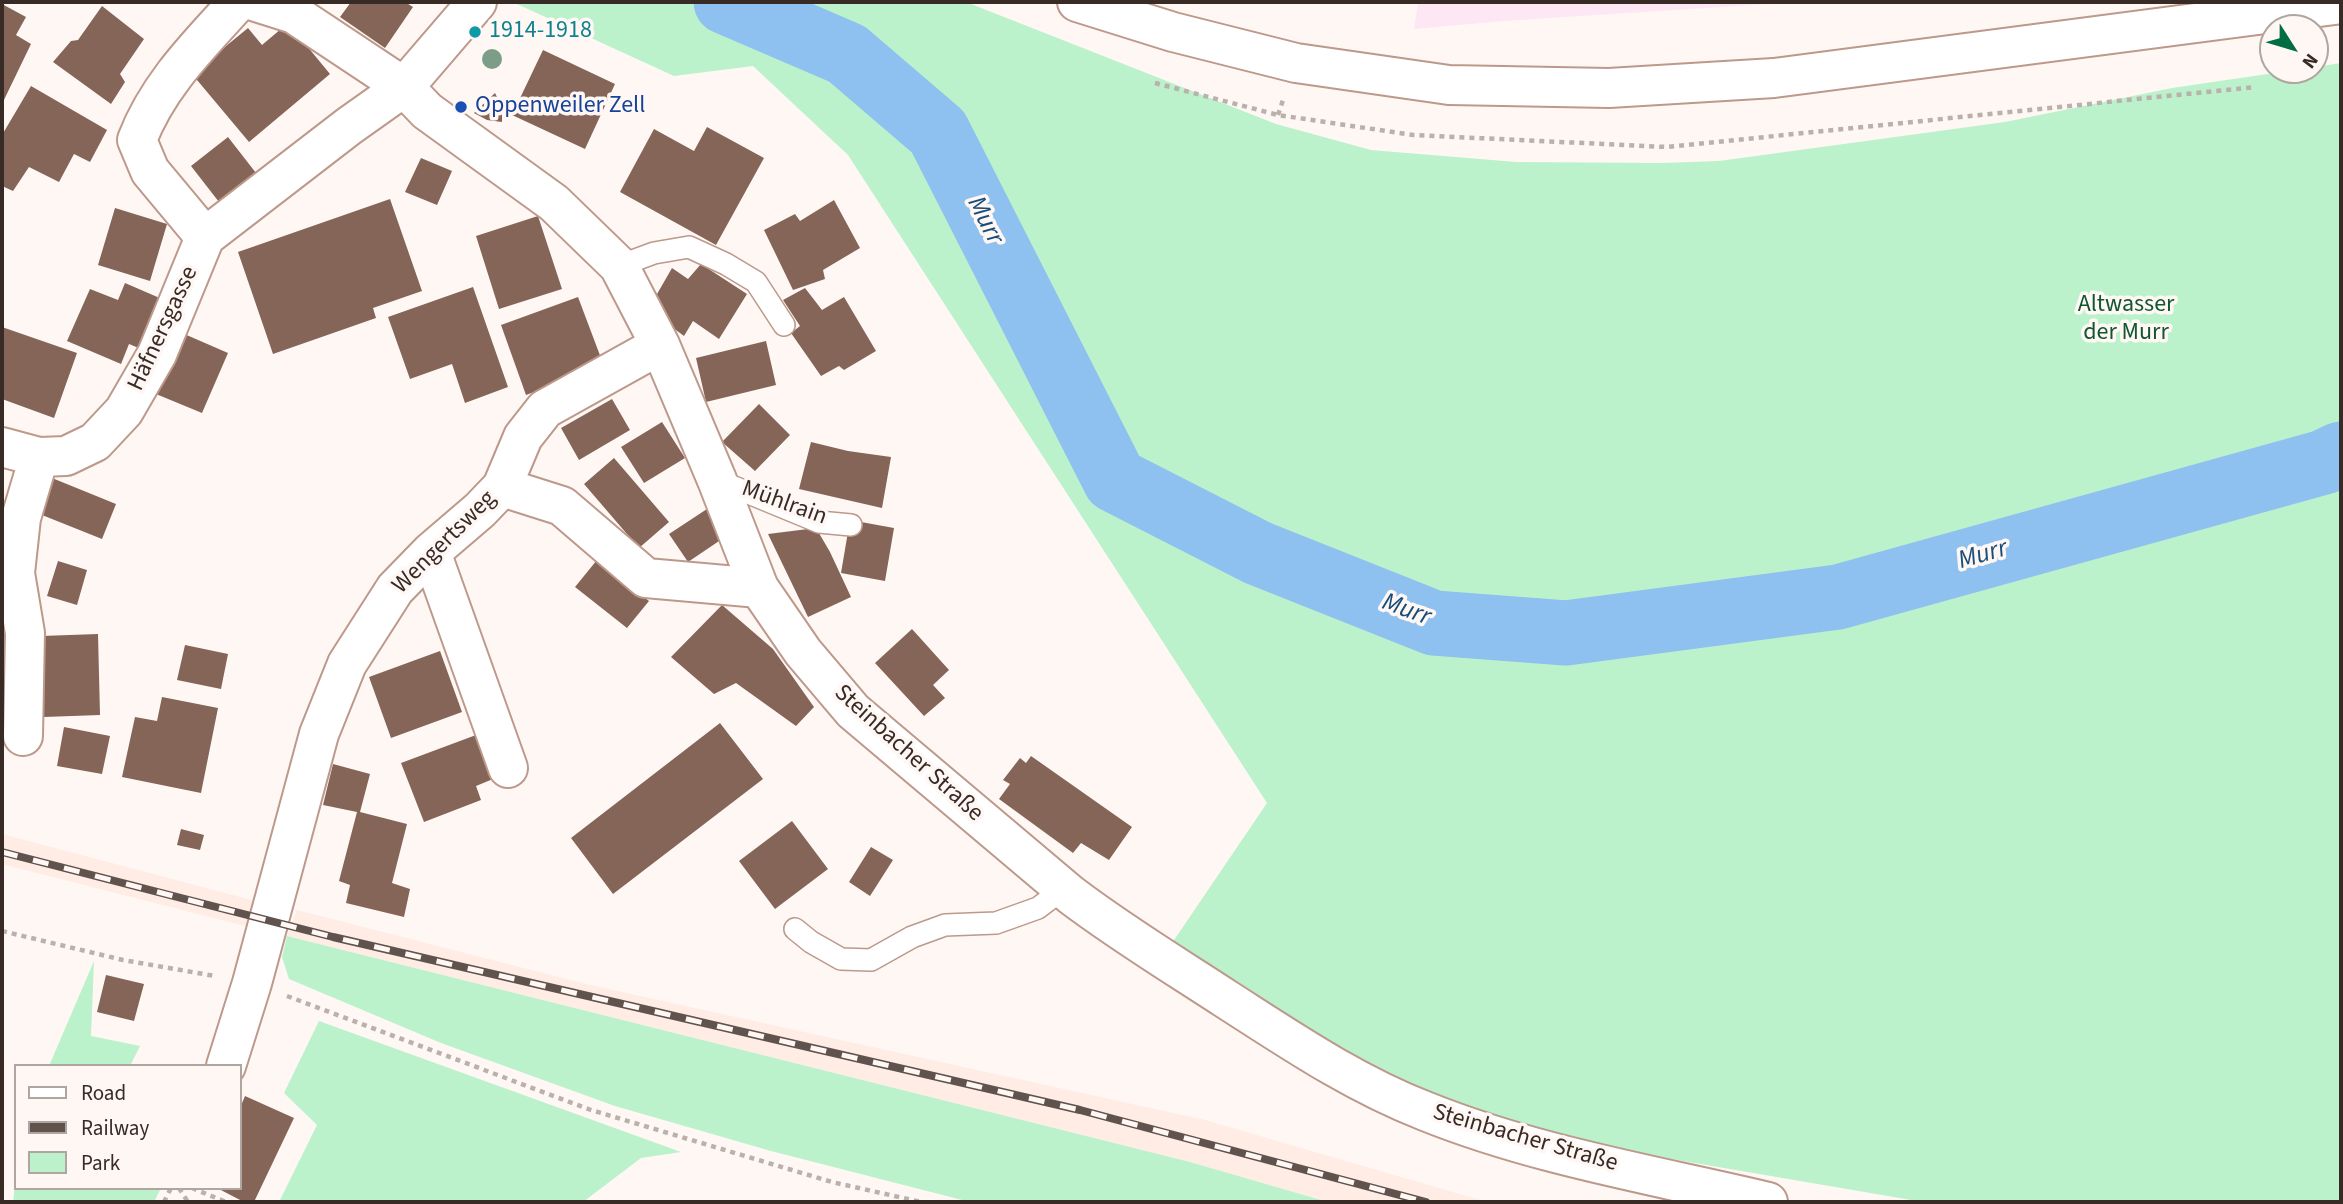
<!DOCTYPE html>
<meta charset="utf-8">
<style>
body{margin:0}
#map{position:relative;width:2343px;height:1204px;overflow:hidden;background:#fff7f4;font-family:"Source Sans 3",sans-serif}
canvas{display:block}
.frame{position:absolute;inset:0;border:4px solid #382a25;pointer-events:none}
.legend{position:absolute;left:14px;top:1064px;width:228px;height:126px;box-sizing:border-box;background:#fff7f4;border:2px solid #afa5a1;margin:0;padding:9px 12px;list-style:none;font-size:21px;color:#382a25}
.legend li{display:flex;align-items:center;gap:14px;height:35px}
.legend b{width:35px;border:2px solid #afa5a1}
.north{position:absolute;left:2259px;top:14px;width:70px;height:70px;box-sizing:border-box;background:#fff7f4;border:2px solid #afa5a1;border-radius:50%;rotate:127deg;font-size:19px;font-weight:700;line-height:28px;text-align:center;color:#382a25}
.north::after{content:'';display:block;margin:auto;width:24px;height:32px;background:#006d45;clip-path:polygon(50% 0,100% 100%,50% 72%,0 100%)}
</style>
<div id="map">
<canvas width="2343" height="1204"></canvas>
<div class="frame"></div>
<ul class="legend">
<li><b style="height:9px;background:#fff"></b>Road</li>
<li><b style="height:9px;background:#60534e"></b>Railway</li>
<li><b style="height:19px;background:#bbf2cb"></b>Park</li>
</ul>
<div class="north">N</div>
</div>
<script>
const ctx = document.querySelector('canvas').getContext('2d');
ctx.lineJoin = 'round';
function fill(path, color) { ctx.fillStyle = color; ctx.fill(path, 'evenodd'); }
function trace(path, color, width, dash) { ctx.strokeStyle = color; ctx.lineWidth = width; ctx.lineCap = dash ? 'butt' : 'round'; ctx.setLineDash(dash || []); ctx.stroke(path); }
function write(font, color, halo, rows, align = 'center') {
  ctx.font = font + ' "Source Sans 3",sans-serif'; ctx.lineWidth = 7; ctx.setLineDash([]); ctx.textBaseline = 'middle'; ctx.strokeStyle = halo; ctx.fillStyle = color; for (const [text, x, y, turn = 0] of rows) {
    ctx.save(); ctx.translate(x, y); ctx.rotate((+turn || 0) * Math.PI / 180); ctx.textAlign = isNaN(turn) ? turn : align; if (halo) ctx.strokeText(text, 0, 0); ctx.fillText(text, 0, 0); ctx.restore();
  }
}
const built = new Path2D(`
 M2,834L259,902L253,928L2,864Z
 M297,910L590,985L1205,1120L1487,1202H1328L1190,1162L287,936Z`);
const industrial = new Path2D(`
 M1418,2H1799L1504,21L1414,29Z`);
const green = new Path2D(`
 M518,2H966L1276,124L1371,150L1516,162L1663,163L1719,161L2005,122L2172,88L2295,70H2315V67L2341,63V1202H1923L1566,1141L1396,1080L1170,946L1267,803L848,155L753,66L674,76L517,4Z
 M287,936L1190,1162L1328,1202H970L771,1151L615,1106L441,1043L289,979L282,957Z
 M94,961L91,1036L140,1046L130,1066H49Z
 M319,1021L681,1152L641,1158L583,1202H279L317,1125L284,1093Z
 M16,1177V1188H161L154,1202H13Z`);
const river = new Path2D(`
 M726,2L847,54L938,132L1115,480L1258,553L1434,623L1566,633L1838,597L2324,462L2341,454`);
const building = new Path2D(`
 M351,2H405L413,7L385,48L340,17Z
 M2,4L26,17L16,35L31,44L2,104Z
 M102,6L144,39L120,74L125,82L111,104L53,62L71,41L78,40Z
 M288,23L330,74L249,142L192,74L248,28L262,45Z
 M543,50L615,84L585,149L512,115Z
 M31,86L107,130L90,162L74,154L59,182L29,167L13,191L2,186V135Z
 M495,93L502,107V122L487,120L474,113Z
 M707,127L764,158L716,245L620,192L654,129L694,151Z
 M228,137L256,173L219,202L191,166Z
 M421,158L452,171L437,205L405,192Z
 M390,199L422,291L373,308L376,318L273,354L238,252Z
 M834,200L860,248L823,270L825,279L793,290L764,230L795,214L800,221Z
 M115,208L167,224L150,281L98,265Z
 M538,216L562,289L499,309L476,236Z
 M701,264L747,294L719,339L693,321L684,336L657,316L663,306L653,301L672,268L688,279Z
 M125,283L162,299L141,349L129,344L121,364L67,341L90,289L118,300Z
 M473,287L508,387L465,403L452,364L410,379L388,317Z
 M805,288L822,310L844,297L876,351L844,370L839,366L821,376L791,333L800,326L783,300Z
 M578,297L604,366L526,395L501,325Z
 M2,327L77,353L54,418L2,399Z
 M182,333L228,353L202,413L156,394Z
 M766,341L776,385L706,402L696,358Z
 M612,399L630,430L579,460L561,428Z
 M759,404L790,435L755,471L722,442Z
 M662,422L685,458L644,483L621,447Z
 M811,442L848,451L891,457L882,508L799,489Z
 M614,458L669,522L639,548L584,484Z
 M52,478L116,504L102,539L37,513Z
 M710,507L728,535L688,562L669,534Z
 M850,520L894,528L885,581L841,573Z
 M816,528L830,552L851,597L808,617L768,534Z
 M597,560L649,601L627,628L575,587Z
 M58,561L87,570L77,605L47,596Z
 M722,605L773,649L814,707L796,726L736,683L714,694L671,657Z
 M912,629L949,670L933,685L945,698L924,716L875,663Z
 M98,634L100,715L44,717L41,636Z
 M2,639L15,641L10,686L2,685Z
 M185,645L228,654L221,689L177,680Z
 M440,651L462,712L391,738L369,677Z
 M162,697L218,708L201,793L122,777L135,717L157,721Z
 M720,723L763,779L613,894L571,838Z
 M64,727L110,736L102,774L57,766Z
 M476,735L493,779L476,786L481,800L424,822L401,763Z
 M1031,756L1132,827L1109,860L1081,843L1073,853L999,799L1010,784L1003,780L1020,758L1026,763Z
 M333,764L370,774L360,812L407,824L392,883L410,889L404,917L346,903L350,885L339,881L357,812L323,805Z
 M792,821L828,869L775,909L739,861Z
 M181,829L204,835L200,850L177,845Z
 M871,847L893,860L870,896L849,882Z
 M106,975L144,984L134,1021L97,1012Z
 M245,1096L294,1118L254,1202H244L217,1188H240V1108Z`);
const path = new Path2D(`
 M1155,83L1278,115L1413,135L1667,147L2255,87
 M1278,115L1284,97
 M2,931L123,960L215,976
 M287,996L591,1110L832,1182L921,1202
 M179,1188L188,1202
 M192,1188L226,1202
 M164,1202L171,1188`);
const lane = new Path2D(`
 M619,266L654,253L689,247L726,264L756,282L784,325
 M717,480L819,522L851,525
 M795,929L811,942L841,959L871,960L912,937L945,925L996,923L1038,908L1063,889`);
const street = new Path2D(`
 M256,2L294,14L404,87L427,111L554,203L619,266L660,345L717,480L759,588L803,652L853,711L1071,895C1121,933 1174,965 1226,999C1290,1040 1353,1083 1425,1111C1534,1155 1654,1175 1768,1202
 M205,237L150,171L137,140C158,85 199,45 238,2
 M2,447L39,457
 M502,487L562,506L646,578L759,588
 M431,552L508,768
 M23,736L25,633L15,573L21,518L39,457L66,456L95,442L124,411L157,354L205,237L349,126L404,87L477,2
 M226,1066L252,983L319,734L347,664L395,589L431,552L480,510L502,487L523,437L545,409L660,345`);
const secondary = new Path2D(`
 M1077,2L1173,32L1296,63L1449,85L1609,88L1774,78L2341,4`);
const rail = new Path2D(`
 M2,852L333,937L1080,1110L1426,1202`);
const trees = [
 [492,59]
];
const markers = [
 [475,32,7,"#0f9aa8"],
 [461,107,7,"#1a4fb4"]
];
const cultureNames = [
 ["1914-1918",489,32]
];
const transitNames = [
 ["Oppenweiler Zell",475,107]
];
const parkNames = [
 ["Altwasser",2126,306],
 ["der Murr",2126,334]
];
const streetNames = [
 ["Häfnersgasse",164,329,-65],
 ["Mühlrain",784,504,20],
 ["Wengertsweg",445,543,-45],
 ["Steinbacher Straße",908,754,42],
 ["Steinbacher Straße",1525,1139,16]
];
const waterNames = [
 ["Murr",984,221,63],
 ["Murr",1983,556,-16],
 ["Murr",1406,611,20]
];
fill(built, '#ffece4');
fill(industrial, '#fee7f4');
fill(green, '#bbf2cb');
trace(river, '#8ec0f0', 65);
fill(building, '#856557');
trace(lane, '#bc998b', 24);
trace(street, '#bc998b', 42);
trace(secondary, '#bc998b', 42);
trace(path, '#bab0ac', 4.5, [5, 5]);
trace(lane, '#fff', 21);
trace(street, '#fff', 38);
trace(secondary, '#fff', 38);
trace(rail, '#60534e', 8);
trace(rail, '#fff7f4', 5, [16]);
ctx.fillStyle = '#7c9e88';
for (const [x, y] of trees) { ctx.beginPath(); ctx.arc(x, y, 10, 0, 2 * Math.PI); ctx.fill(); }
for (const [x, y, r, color] of markers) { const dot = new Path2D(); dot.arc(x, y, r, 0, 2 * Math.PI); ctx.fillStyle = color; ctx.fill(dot); trace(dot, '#fff7f4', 2.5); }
write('24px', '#0d838f', '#fff7f4', cultureNames, 'left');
write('24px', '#164399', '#fff7f4', transitNames, 'left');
write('24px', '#105630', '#fff7f4', parkNames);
write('24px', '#382a25', '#fff7f4', streetNames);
write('italic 26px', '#184d7a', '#fff7f4', waterNames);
</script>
